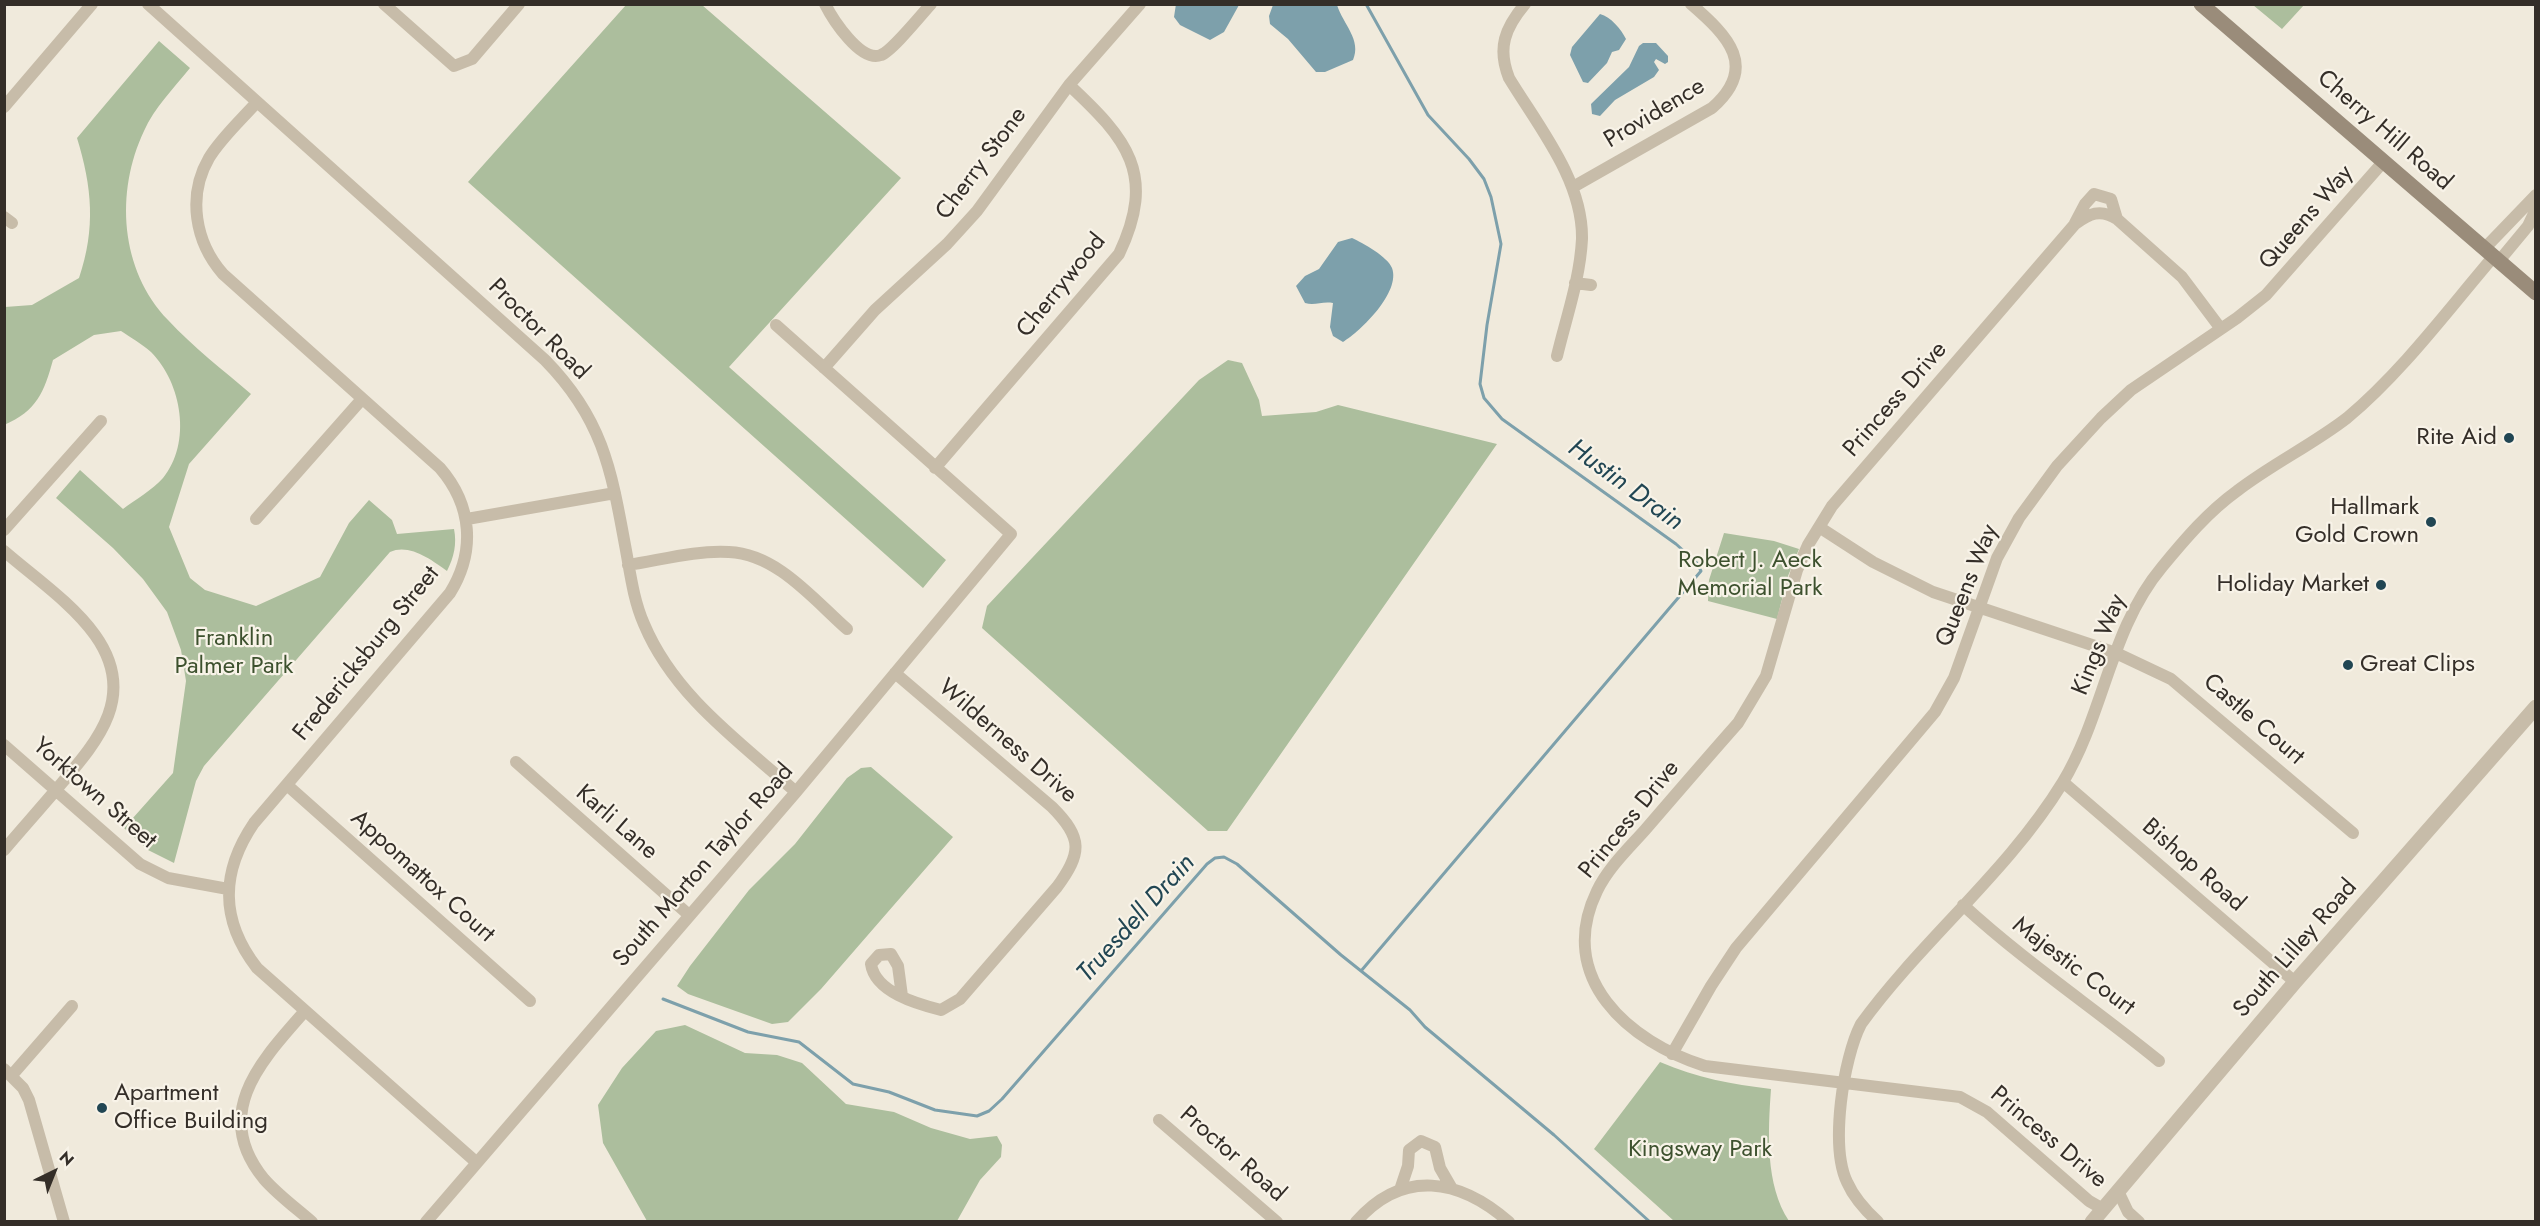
<!DOCTYPE html>
<style>
body{margin:0}
#map{position:relative;width:2540px;height:1226px;overflow:hidden;background:#f0eadc;font-family:Jost,sans-serif}
canvas{display:block}
.frame{position:absolute;inset:0;border:6px solid #342e28;pointer-events:none}
.north{position:absolute;left:24px;top:1142px;width:60px;height:60px;-webkit-text-stroke:4px #f8f3e8;paint-order:stroke;rotate:43deg;font-size:16px;font-weight:700;line-height:24px;text-align:center;color:#342e28}
.north::after{content:'';display:block;margin:auto;width:21px;height:27px;background:#342e28;clip-path:polygon(50% 0,100% 100%,50% 72%,0 100%)}
</style>
<div id="map">
<canvas width="2540" height="1226"></canvas>
<div class="frame"></div>
<div class="north">N</div>
</div>
<script>
const ctx = document.querySelector('canvas').getContext('2d');
ctx.lineJoin = 'round';
function fill(path, color) { ctx.fillStyle = color; ctx.fill(path, 'evenodd'); }
function trace(path, color, width, dash) { ctx.strokeStyle = color; ctx.lineWidth = width; ctx.lineCap = dash ? 'butt' : 'round'; ctx.setLineDash(dash || []); ctx.stroke(path); }
function write(font, color, halo, rows, align = 'center') {
  ctx.font = font + ' Jost,sans-serif'; ctx.lineWidth = 4.5; ctx.setLineDash([]); ctx.textBaseline = 'middle'; ctx.strokeStyle = halo; ctx.fillStyle = color; for (const [text, x, y, turn = 0] of rows) {
    ctx.save(); ctx.translate(x, y); ctx.rotate((+turn || 0) * Math.PI / 180); ctx.textAlign = isNaN(turn) ? turn : align; if (halo) ctx.strokeText(text, 0, 0); ctx.fillText(text, 0, 0); ctx.restore();
  }
}
const green = new Path2D(`
 M626,5H702L901,178L729,367L946,560L923,588L468,182Z
 M2253,5H2304L2282,29Z
 M159,41L190,68C174,88 154,108 144,131C115,192 120,270 168,320C193,347 223,370 251,394L189,464L169,527L190,578L205,590L256,606L320,577L349,523L369,500L392,520L397,534L454,529C457,544 454,557 447,571C432,560 409,543 390,552L204,766L196,781L174,863L148,850L124,828L173,773L186,681L181,650L167,612L143,579L113,548L56,498L80,470L123,509C135,500 152,490 163,478C192,443 182,383 151,352C142,344 130,337 121,331L94,335L53,360C44,392 37,411 4,425L5,307L32,305L79,278C96,228 92,187 77,138Z
 M1228,360L1242,363L1259,400L1262,416L1316,412L1338,405L1497,444L1227,831H1208L982,628L987,606L1199,380Z
 M1724,533L1774,541L1799,549L1788,576L1777,619L1708,601L1709,580Z
 M871,767L953,837L821,989L788,1022L772,1024L688,994L677,986L690,966L749,890L795,844L847,778L861,768Z
 M685,1025L745,1053L777,1055L802,1063L846,1104L894,1112L931,1128L970,1139L997,1136L1002,1145L1001,1157L980,1180L957,1221H647L603,1143L598,1105L622,1068L656,1031Z
 M1660,1062C1697,1078 1731,1084 1771,1089C1768,1131 1765,1185 1789,1221H1674L1594,1149Z`);
const water = new Path2D(`
 M1176,4H1239V5L1224,32L1210,40L1180,25L1174,17Z
 M1273,5H1337C1343,24 1362,40 1353,60L1325,72H1316L1288,39L1270,24L1269,16Z
 M1600,14C1611,17 1621,29 1626,39L1619,50L1612,52L1607,63L1588,83L1583,82L1570,55L1572,47Z
 M1643,43H1656L1668,56V62L1665,64L1656,59L1654,62L1659,70L1654,77L1615,100L1600,116L1592,114L1591,104L1629,67L1639,46Z
 M1352,238C1363,243 1388,257 1392,268C1401,292 1361,331 1343,342L1333,336L1330,327L1333,303C1322,301 1315,306 1305,303L1296,286L1305,276L1319,269L1338,242Z`);
const stream = new Path2D(`
 M1361,971L1701,571L1696,562L1676,544L1502,419L1484,398L1480,384L1487,325L1501,244L1491,197L1484,179L1469,159L1428,115L1366,4
 M663,999L748,1032L799,1042L853,1084L889,1092L935,1110L977,1116L989,1111L1002,1099L1207,864L1215,858L1224,857L1237,864L1341,955L1410,1010L1425,1027L1554,1135L1650,1222`);
const minor = new Path2D(`
 M148,4L545,360C602,418 611,468 625,545C630,571 633,599 644,624C674,696 740,742 796,792
 M384,4L454,66L472,59L519,4
 M825,4C833,20 861,63 881,55C892,51 921,15 931,4
 M1525,4C1505,28 1497,48 1509,78C1538,126 1583,180 1582,239C1580,279 1566,318 1557,356
 M257,102C241,120 221,138 209,158C187,196 195,242 223,274L440,468C472,505 476,551 450,593L254,823C220,873 220,920 257,968L476,1162
 M4,107L92,4
 M1573,187L1712,108C1759,67 1728,36 1691,4
 M4,217L12,223
 M2075,223L2085,204L2094,194L2111,199L2117,219
 M2484,249L2536,195
 M2499,261L2528,226L2536,209
 M1575,283L1591,285
 M824,368L875,310L947,244L977,211L1069,85L1140,4
 M935,468L1119,254C1157,174 1127,139 1069,85
 M256,519L362,399
 M467,519L615,493
 M1819,527L1873,562L1933,592L2116,653L2171,679L2353,833
 M4,530L101,421
 M4,551C34,577 72,603 95,635C140,698 94,745 55,791C38,811 21,830 4,850
 M628,565C661,560 696,550 729,552C777,554 813,599 847,629
 M895,673L1052,807C1083,838 1082,853 1057,887L960,999L941,1010C917,1004 875,992 871,964L879,955L891,954L898,966L902,996
 M4,745L140,864L168,878L228,889
 M516,762L689,915
 M2063,782L2295,982
 M287,785L530,1001
 M1963,905C2025,962 2094,1008 2159,1061
 M305,1011C262,1060 210,1113 264,1179C278,1195 296,1208 312,1222
 M1672,1054L1711,986L1736,948L1935,712L1954,678L1997,558L2019,518L2057,466L2101,418L2131,390L2237,318L2266,295L2384,161
 M4,1069L23,1088L29,1100L64,1222
 M12,1075L72,1006
 M1159,1120L1277,1222
 M1400,1190L1408,1166L1409,1150L1421,1141L1435,1147L1440,1168L1451,1187
 M2118,1191L2128,1212L2139,1222
 M2103,1209L2089,1201L1987,1112L1960,1097L1705,1066C1629,1042 1555,978 1597,891C1608,868 1628,849 1645,830C1676,794 1707,758 1738,723L1766,676L1797,570L1808,545L1832,506L2075,224C2089,214 2100,208 2117,219L2182,277L2221,329
 M426,1222L796,792L1011,534L776,325
 M1356,1222C1403,1168 1460,1179 1509,1222
 M1878,1222C1865,1210 1854,1198 1847,1182C1830,1146 1843,1059 1861,1024C1922,940 2008,872 2063,782C2104,714 2110,629 2162,567C2185,539 2208,512 2237,491C2272,464 2312,445 2347,418C2402,372 2447,311 2494,256`);
const tertiary = new Path2D(`
 M2092,1222L2295,982L2536,707`);
const secondary = new Path2D(`
 M2201,4L2536,293`);
const markers = [
 [2509,438,6,"#214653"],
 [2431,522,6,"#214653"],
 [2381,585,6,"#214653"],
 [2348,665,6,"#214653"],
 [102,1108,6,"#214653"]
];
const streetNames = [
 ["Providence",1655,114,-31],
 ["Cherry Hill Road",2384,131,41],
 ["Cherry Stone",982,164,-53],
 ["Queens Way",2307,218,-49],
 ["Cherrywood",1062,286,-51],
 ["Proctor Road",538,330,45],
 ["Princess Drive",1896,400,-49],
 ["Queens Way",1968,586,-68],
 ["Kings Way",2100,645,-68],
 ["Fredericksburg Street",367,654,-51],
 ["Castle Court",2253,720,41],
 ["Wilderness Drive",1007,742,41],
 ["Yorktown Street",94,794,41],
 ["Princess Drive",1630,820,-51],
 ["Karli Lane",616,823,41],
 ["South Morton Taylor Road",704,866,-49],
 ["Bishop Road",2193,866,41],
 ["Appomattox Court",422,877,42],
 ["South Lilley Road",2296,949,-49],
 ["Majestic Court",2073,967,37],
 ["Princess Drive",2048,1138,40],
 ["Proctor Road",1232,1155,41]
];
const poiNames = [
 ["Rite Aid",2497,438],
 ["Hallmark",2419,508],
 ["Gold Crown",2419,536],
 ["Holiday Market",2369,585],
 ["Great Clips",2360,665,"left"],
 ["Apartment",114,1094,"left"],
 ["Office Building",114,1122,"left"]
];
const parkNames = [
 ["Robert J. Aeck",1750,561],
 ["Memorial Park",1750,589],
 ["Franklin",234,639],
 ["Palmer Park",234,667],
 ["Kingsway Park",1700,1150]
];
const waterNames = [
 ["Hustin Drain",1625,486,36],
 ["Truesdell Drain",1137,919,-48]
];
fill(green, '#acbe9d');
fill(water, '#7da0ab');
trace(stream, '#7da0ab', 3);
trace(minor, '#c7bca9', 12);
trace(tertiary, '#c7bca9', 15);
trace(secondary, '#9a8c7a', 15);
for (const [x, y, r, color] of markers) { const dot = new Path2D(); dot.arc(x, y, r, 0, 2 * Math.PI); ctx.fillStyle = color; ctx.fill(dot); trace(dot, '#f8f3e8', 2); }
write('24px', '#342e28', '#f8f3e8', streetNames);
write('24px', '#342e28', '#f8f3e8', poiNames, 'right');
write('24px', '#3d512e', '#f8f3e8', parkNames);
write('italic 26px', '#214653', '#f8f3e8', waterNames);
</script>
